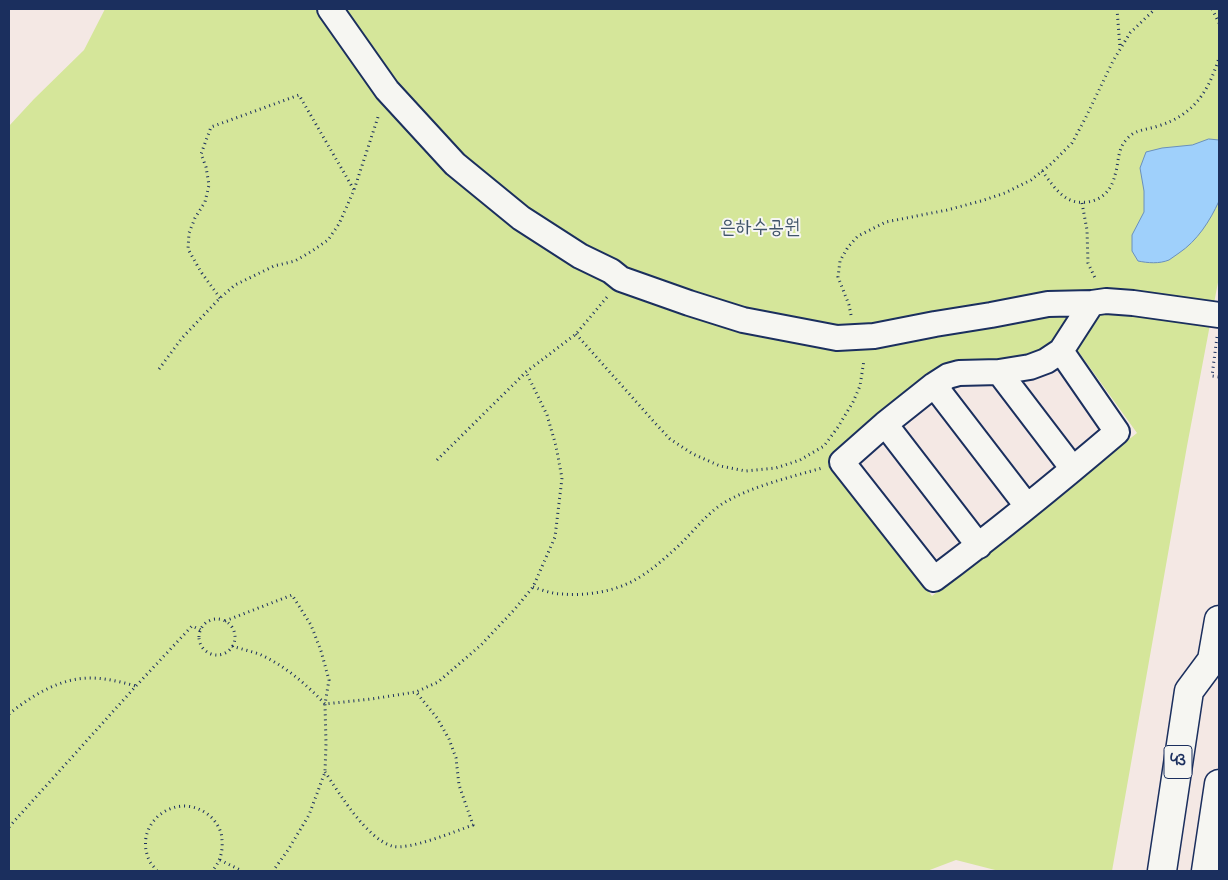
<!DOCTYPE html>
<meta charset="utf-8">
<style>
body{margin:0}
#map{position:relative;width:1228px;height:880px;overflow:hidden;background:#f4e8e4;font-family:"Indie Flower",sans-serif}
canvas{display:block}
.frame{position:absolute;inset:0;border:10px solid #1b2f5e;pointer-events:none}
</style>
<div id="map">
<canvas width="1228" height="880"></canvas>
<div class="frame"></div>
</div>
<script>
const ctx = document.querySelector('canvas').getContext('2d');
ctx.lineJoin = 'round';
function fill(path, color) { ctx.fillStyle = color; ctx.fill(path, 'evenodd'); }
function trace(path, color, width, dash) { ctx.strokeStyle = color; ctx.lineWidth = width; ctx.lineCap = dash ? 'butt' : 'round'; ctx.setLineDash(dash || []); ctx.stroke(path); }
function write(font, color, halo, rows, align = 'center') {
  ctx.font = font + ' "Indie Flower","Poor Story",sans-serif'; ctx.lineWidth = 4; ctx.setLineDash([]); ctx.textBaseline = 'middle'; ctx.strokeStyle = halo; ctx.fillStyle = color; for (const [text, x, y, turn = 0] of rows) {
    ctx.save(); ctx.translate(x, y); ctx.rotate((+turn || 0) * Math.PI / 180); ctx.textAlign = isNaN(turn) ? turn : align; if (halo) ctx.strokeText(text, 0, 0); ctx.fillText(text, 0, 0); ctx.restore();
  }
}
const green = new Path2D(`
 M105,9H1219V277L1187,446L1112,871H999L956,860L927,871H9V126L34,99L84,50ZM1078,351L1137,433L932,596L829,462L941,366Z`);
const water = new Path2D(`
 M1209,139L1219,140V201C1210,221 1197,241 1179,253C1176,255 1172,258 1169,260C1159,264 1148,263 1138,261L1132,251V235L1144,212V191L1140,168L1146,152L1162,148L1192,145Z`);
const path = new Path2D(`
 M1117,9L1120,48
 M1212,9L1219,23
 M1042,171C1049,180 1057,193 1068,199C1081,206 1101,202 1109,189C1112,185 1114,179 1115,175C1119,163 1117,149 1127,139C1135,129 1147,130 1158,126C1194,115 1208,92 1219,58
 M1082,203L1087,230L1088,263L1096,280
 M220,298L201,272L188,249L189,233L195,218L205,202L209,185L206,167L201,154L211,127L299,95L354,190
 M851,315L849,305L838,277L840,261L848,247L858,236L886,222L947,210L981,201L1005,193L1031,180L1051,164L1072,143L1085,119L1113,61L1130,33L1155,9
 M576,334L655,423L670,439L693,454L720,466L746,471L776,468L800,460L824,446L838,427L853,402L860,386L864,360
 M1217,337L1212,376L1219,377
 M159,369L182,338L220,298L235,285L274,266L295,261L312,251L328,240L339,224L354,190L379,114
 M437,460L526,372L576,334L607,297
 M533,587C542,590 552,594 562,594C585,596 612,592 633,581C648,573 662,561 675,549C691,535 704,516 722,504C749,487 791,477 822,468
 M199 637a18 18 0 1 1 36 0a18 18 0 1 1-36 0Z
 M225,621L292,595L311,625L321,651L329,680L325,704L326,744L325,772L309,815L288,850L273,871
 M232,646C241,649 250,651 259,654C284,665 306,684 325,704L371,699L416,692L438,682L481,645L514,610L533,587L555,537L562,478L556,446L547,415L526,372
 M9,714C31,696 60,678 90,678C106,678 121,682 136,686
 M325,772C340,794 366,838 392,846C408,851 456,831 473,825L459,785L456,758L449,739L437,718L416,692
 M9,827L136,686L192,626L201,630
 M220,860L242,871
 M157,871C155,868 152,865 150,862C130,822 181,786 213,819C218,825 222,832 222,840C223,852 220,862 212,871`);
const minor = new Path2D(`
 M330,9L387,90L455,164L521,218L580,256L611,271L621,279L689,303L743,320L837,338L874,336L935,324L991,315L1048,304L1092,303L1106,301L1133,303L1219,315
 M1061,351L1117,432C1057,483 997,532 934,579L842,462L885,424L934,385L948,376L959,373L999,372L1030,367L1046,361L1061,351L1092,303
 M999,372L1073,469
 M934,385L1027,506
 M885,424L979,546`);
const highway = new Path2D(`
 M1162,871L1189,691L1212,660L1219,620
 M1206,871L1219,784`);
const shields = [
 [1178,762,28]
];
const shieldNames = [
 ["43",1178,762]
];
const parkNames = [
 ["은하수공원",760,230]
];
fill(green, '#d5e69a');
fill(water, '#9fd0fb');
trace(water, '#6a90bc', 1);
trace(minor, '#1b2f5e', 28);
trace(highway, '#1b2f5e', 31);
trace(path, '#1b2f5e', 3, [1, 4]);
trace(minor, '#f6f6f2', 24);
trace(highway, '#f6f6f2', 28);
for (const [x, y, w] of shields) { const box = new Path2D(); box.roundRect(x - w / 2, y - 16.5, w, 33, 4); ctx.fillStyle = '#f6f6f2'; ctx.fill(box); trace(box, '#1b2f5e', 1); }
write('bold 19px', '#1b2f5e', null, shieldNames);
write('20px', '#40546a', '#f6f6f2', parkNames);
</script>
